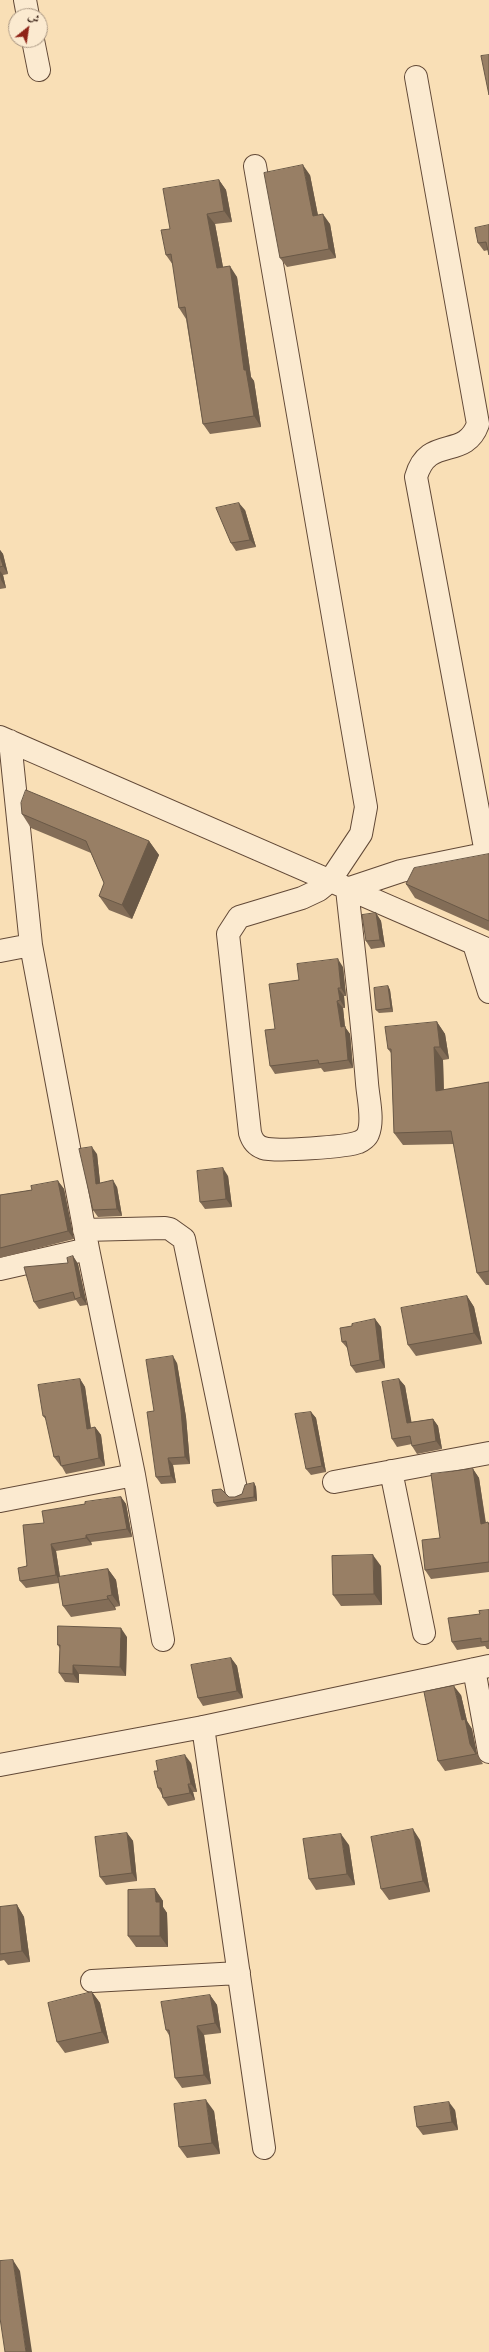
<!DOCTYPE html>
<meta charset="utf-8">
<style>
body{margin:0}
#map{position:relative;width:489px;height:2352px;overflow:hidden;background:#f9dfb6;font-family:"Sorts Mill Goudy",Amiri,serif}
canvas{display:block}
.north{position:absolute;left:8px;top:8px;width:40px;height:40px;box-sizing:border-box;background:#fbead0;border:1px solid #a99682;border-radius:50%;rotate:30deg;font-size:11px;font-weight:700;line-height:16px;text-align:center;color:#2f170d}
.north::after{content:'';display:block;margin:auto;width:14px;height:18px;background:#8f2418;clip-path:polygon(50% 0,100% 100%,50% 72%,0 100%)}
</style>
<div id="map">
<canvas width="489" height="2352"></canvas>
<div class="north">ش</div>
</div>
<script>
const ctx = document.querySelector('canvas').getContext('2d');
ctx.lineJoin = 'round';
function trace(path, color, width, dash) { ctx.strokeStyle = color; ctx.lineWidth = width; ctx.lineCap = dash ? 'butt' : 'round'; ctx.setLineDash(dash || []); ctx.stroke(path); }
function fill(path, color) { ctx.fillStyle = color; ctx.fill(path, 'evenodd'); }
const minor = new Path2D(`
 M25,0L28,16
 M33,40L39,70
 M416,77L478,424C465,461 428,434 416,477L486,853
 M255,166L366,807L361,834L329,882L319,890L302,898L239,917L228,934L250,1133C252,1140 255,1145 263,1148C275,1152 347,1147 359,1142C362,1141 367,1137 368,1134C374,1120 368,1098 367,1083C362,1018 354,954 347,889L401,871L489,853
 M0,737L489,950
 M10,741L31,945L88,1249L134,1475L163,1640
 M474,944L489,992
 M0,951L31,945
 M84,1230L165,1228L170,1229L184,1239L236,1489
 M0,1269L88,1249
 M391,1471L424,1633
 M334,1482L489,1453
 M0,1501L134,1475
 M474,1669L489,1752
 M203,1727L264,2148
 M0,1765L203,1727L489,1666
 M92,1981L239,1973`);
const wall = new Path2D(`
 M310,175L318,215L330,224L336,258L287,267L280,258Z
 M219,180L226,190L232,222L215,224L223,267L237,277L251,377L254,381L261,427L210,434L203,424L186,319L179,308L173,265L166,255L170,229Z
 M489,225L488,250L484,251L478,243Z
 M245,510L256,547L236,551L231,543Z
 M0,550L3,554L8,574L3,575L6,588L0,589Z
 M22,814L149,841L159,855L132,919L109,910L99,896L104,883L91,853L31,828Z
 M489,854V931L415,898L406,884Z
 M376,913L381,921L385,947L371,949L366,941Z
 M343,967L346,996H344L345,1008H343L345,1027L350,1034L353,1068L324,1072L321,1068L275,1074L270,1066L275,1029L299,980Z
 M388,986L390,990L393,1012L379,1013L376,1010Z
 M437,1022L445,1034L449,1059L443,1060L444,1090L489,1082V1285H486L477,1273L454,1144L403,1145L394,1133L391,1053L388,1049Z
 M97,1154L100,1183L117,1187L122,1216L98,1217L93,1210Z
 M228,1176L232,1207L205,1209L200,1202Z
 M58,1181L64,1189L74,1239L0,1258V1195L32,1190Z
 M73,1256L78,1264L87,1305L80,1306L76,1300L39,1309L34,1302L68,1263Z
 M467,1296L474,1307L482,1344L416,1356L408,1345Z
 M375,1319L381,1327L385,1368L356,1373L351,1366L348,1349L342,1342L352,1326Z
 M177,1363L186,1417L190,1464L173,1465L176,1483L161,1484L156,1477L154,1411Z
 M80,1379L85,1387L91,1428L95,1427L101,1435L105,1466L66,1474L61,1465H60L54,1457L47,1421L43,1416Z
 M399,1379L405,1386L411,1422L433,1419L438,1426L442,1449L417,1454L412,1446V1444L397,1447L392,1439Z
 M311,1412L316,1418L326,1472L311,1475L306,1469Z
 M473,1469L479,1478L486,1523H489V1572L431,1579L425,1570Z
 M254,1483L256,1487L257,1501L217,1507L214,1503L235,1497L242,1494Z
 M121,1497L126,1504L132,1537L91,1542L92,1545L56,1551L60,1577L108,1569L116,1580L120,1606L115,1607L116,1610L71,1617L63,1606L59,1583L26,1588L20,1581L44,1523L85,1504Z
 M381,1566L382,1605L341,1606L333,1595Z
 M489,1610V1649H487L485,1646L457,1650L452,1642L480,1614Z
 M127,1637L126,1676L79,1674V1683L65,1682L59,1673L60,1649L58,1645Z
 M231,1658L237,1666L243,1698L203,1706L198,1698Z
 M461,1695L467,1721L472,1729L477,1754L483,1764L445,1771L438,1761Z
 M191,1763L197,1792H193L195,1800L168,1806L163,1798L162,1795L158,1788V1771Z
 M127,1833L133,1841L137,1881L106,1885L100,1877Z
 M420,1840L430,1892L389,1900L381,1889Z
 M349,1845L355,1885L316,1890L309,1879Z
 M155,1889L163,1901V1907L167,1913L168,1947H136L128,1936Z
 M17,1905L24,1917L30,1962L8,1965L4,1960L0,1961V1907Z
 M92,1992L100,2003L109,2043L65,2053L57,2042Z
 M210,1995L217,2005L221,2033L204,2035L211,2084L182,2088L175,2078L170,2037L166,2030Z
 M455,2110L458,2130L423,2135L417,2127Z
 M214,2111L220,2154L187,2158L179,2147Z`);
const shadedWall = new Path2D(`
 M303,165L310,175L320,226L313,216Z
 M219,180L226,190L232,222L224,211Z
 M207,214L215,224L225,278L217,268Z
 M323,214L330,224L336,258L329,249Z
 M230,266L237,277L251,377L254,381L261,427L254,416L244,370Z
 M239,503L245,510L256,547L250,540Z
 M0,550L3,554L8,574L3,566L0,556Z
 M0,571L3,575L6,588L1,580L0,576Z
 M149,841L159,855L132,919L122,905Z
 M376,913L381,921L385,947L380,940Z
 M338,959L343,967L346,996L341,988Z
 M388,986L390,990L393,1012L391,1008Z
 M338,988L344,996L345,1008L340,1000Z
 M337,1001L343,1008L345,1027L350,1034L353,1068L348,1060L341,1027Z
 M437,1022L445,1034L449,1059L440,1047Z
 M434,1047L443,1060L444,1104L436,1091Z
 M92,1147L97,1154L101,1191L96,1184Z
 M223,1168L228,1176L232,1207L226,1199Z
 M113,1180L117,1187L122,1216L117,1209Z
 M58,1181L64,1189L74,1239L68,1231Z
 M73,1256L78,1264L87,1305L81,1297Z
 M467,1296L474,1307L482,1344L474,1333Z
 M375,1319L381,1327L385,1368L380,1360Z
 M173,1356L177,1363L186,1417L190,1464L185,1457Z
 M80,1379L85,1387L92,1437L87,1429Z
 M399,1379L405,1386L413,1430L407,1423Z
 M311,1412L316,1418L326,1472L322,1466Z
 M433,1419L438,1426L442,1449L436,1441Z
 M95,1427L101,1435L105,1466L99,1458Z
 M168,1458L173,1465L176,1483L171,1476Z
 M473,1469L479,1478L487,1533L481,1524Z
 M254,1483L256,1487L257,1501L254,1497Z
 M121,1497L126,1504L132,1537L127,1529Z
 M86,1535L91,1542L92,1545L86,1538Z
 M51,1544L56,1551L61,1583L56,1575Z
 M373,1555L381,1566L382,1605L374,1594Z
 M108,1569L116,1580L120,1606L112,1595Z
 M107,1596L115,1607L116,1610L108,1599Z
 M121,1628L127,1637L126,1676L120,1667Z
 M231,1658L237,1666L243,1698L237,1691Z
 M73,1665L79,1674V1683L73,1674Z
 M454,1686L461,1695L467,1721L472,1729L477,1754L483,1764L470,1744L462,1720Z
 M185,1755L191,1763L197,1792L191,1784Z
 M188,1784L193,1792L195,1800L190,1793Z
 M413,1829L420,1840L430,1892L423,1881Z
 M127,1833L133,1841L137,1881L132,1873Z
 M341,1834L349,1845L355,1885L347,1874Z
 M155,1889L163,1901V1907L167,1913L168,1947L160,1936L156,1902Z
 M17,1905L24,1917L30,1962L22,1951Z
 M92,1992L100,2003L109,2043L102,2032Z
 M210,1995L217,2005L221,2033L215,2023Z
 M197,2026L204,2035L211,2084L204,2075Z
 M206,2100L214,2111L220,2154L212,2143Z
 M449,2102L455,2110L458,2130L452,2122Z
 M13,2260L20,2271L32,2352H26Z`);
const building = new Path2D(`
 M489,55V95L481,56Z
 M303,165L313,216L323,214L329,249L280,258L264,173Z
 M219,180L224,211L207,214L217,268L230,266L244,370H246L254,416L203,424L185,307L179,308L171,254L166,255L161,230L170,229L163,189Z
 M489,225V255L486,242L478,243L475,228Z
 M239,503L250,540L231,543L216,508Z
 M0,556L3,566L0,567Z
 M26,790L149,841L122,905L99,896L104,883L86,841L22,814L21,803Z
 M489,854V921L406,884L414,868Z
 M376,913L380,940L366,941L362,915Z
 M338,959L341,988H338L340,1000L337,1001L341,1027L345,1026L348,1060L319,1064L318,1060L270,1066L265,1030L275,1029L269,984L299,980L297,964Z
 M388,986L391,1008L376,1010L374,988Z
 M437,1022L440,1047H434L436,1091L489,1082V1271L477,1273L451,1131L394,1133L391,1049H388L385,1027Z
 M92,1147L96,1184L113,1180L117,1209L93,1210L79,1149Z
 M223,1168L226,1199L200,1202L197,1171Z
 M58,1181L68,1231L0,1248V1195L32,1190L31,1186Z
 M73,1256L81,1297L75,1299L73,1292L34,1302L24,1267L68,1263L67,1258Z
 M467,1296L474,1333L408,1345L401,1308Z
 M375,1319L380,1360L351,1366L346,1341L342,1342L340,1328L352,1326V1324Z
 M173,1356L181,1410L185,1457L168,1458L171,1476L156,1477L147,1412L154,1411L146,1360Z
 M80,1379L87,1429L95,1427L99,1458L61,1466L59,1456L54,1457L45,1416H43L38,1385Z
 M399,1379L407,1423L433,1419L436,1441L412,1446L410,1436L392,1439L382,1382Z
 M311,1412L322,1466L306,1469L295,1414Z
 M473,1469L481,1524L488,1522L489,1525V1562L425,1570L422,1540L440,1538L431,1474Z
 M254,1483V1497L214,1503L212,1490L221,1489L229,1497H235L242,1494L245,1485Z
 M121,1497L127,1529L86,1535V1538L51,1544L56,1575L20,1581L18,1568L27,1566L23,1525L44,1523L42,1511L85,1504V1502Z
 M373,1555L374,1594L333,1595L332,1556Z
 M108,1569L112,1595L107,1596L108,1599L63,1606L58,1577Z
 M489,1610V1641L481,1642V1638L452,1642L448,1618L480,1614L479,1611Z
 M58,1626L121,1628L120,1667L73,1665V1674L59,1673L60,1645H58Z
 M231,1658L237,1691L198,1698L191,1665Z
 M454,1686L462,1720L465,1719L470,1744L476,1754L438,1761L424,1692Z
 M185,1755L191,1784H188L190,1793L163,1798L161,1788H158L154,1771H158L156,1761Z
 M413,1829L423,1881L381,1889L371,1837Z
 M127,1833L132,1873L100,1877L95,1837Z
 M341,1834L347,1874L309,1879L303,1839Z
 M155,1889L156,1902H160V1936H128V1890Z
 M17,1905L22,1951L0,1954V1907Z
 M92,1992L102,2032L57,2042L48,2003Z
 M210,1995L215,2023L197,2026L204,2075L175,2078L169,2030H166L161,2002Z
 M206,2100L212,2143L179,2147L174,2104Z
 M449,2102L452,2122L417,2127L414,2107Z
 M13,2260L26,2352H5L0,2318V2261Z`);
trace(minor, '#624937', 24);
trace(minor, '#fbead0', 22);
fill(wall, '#836d57');
fill(shadedWall, '#6a5947');
fill(building, '#987f65');
trace(building, '#6a5947', 1);
</script>
